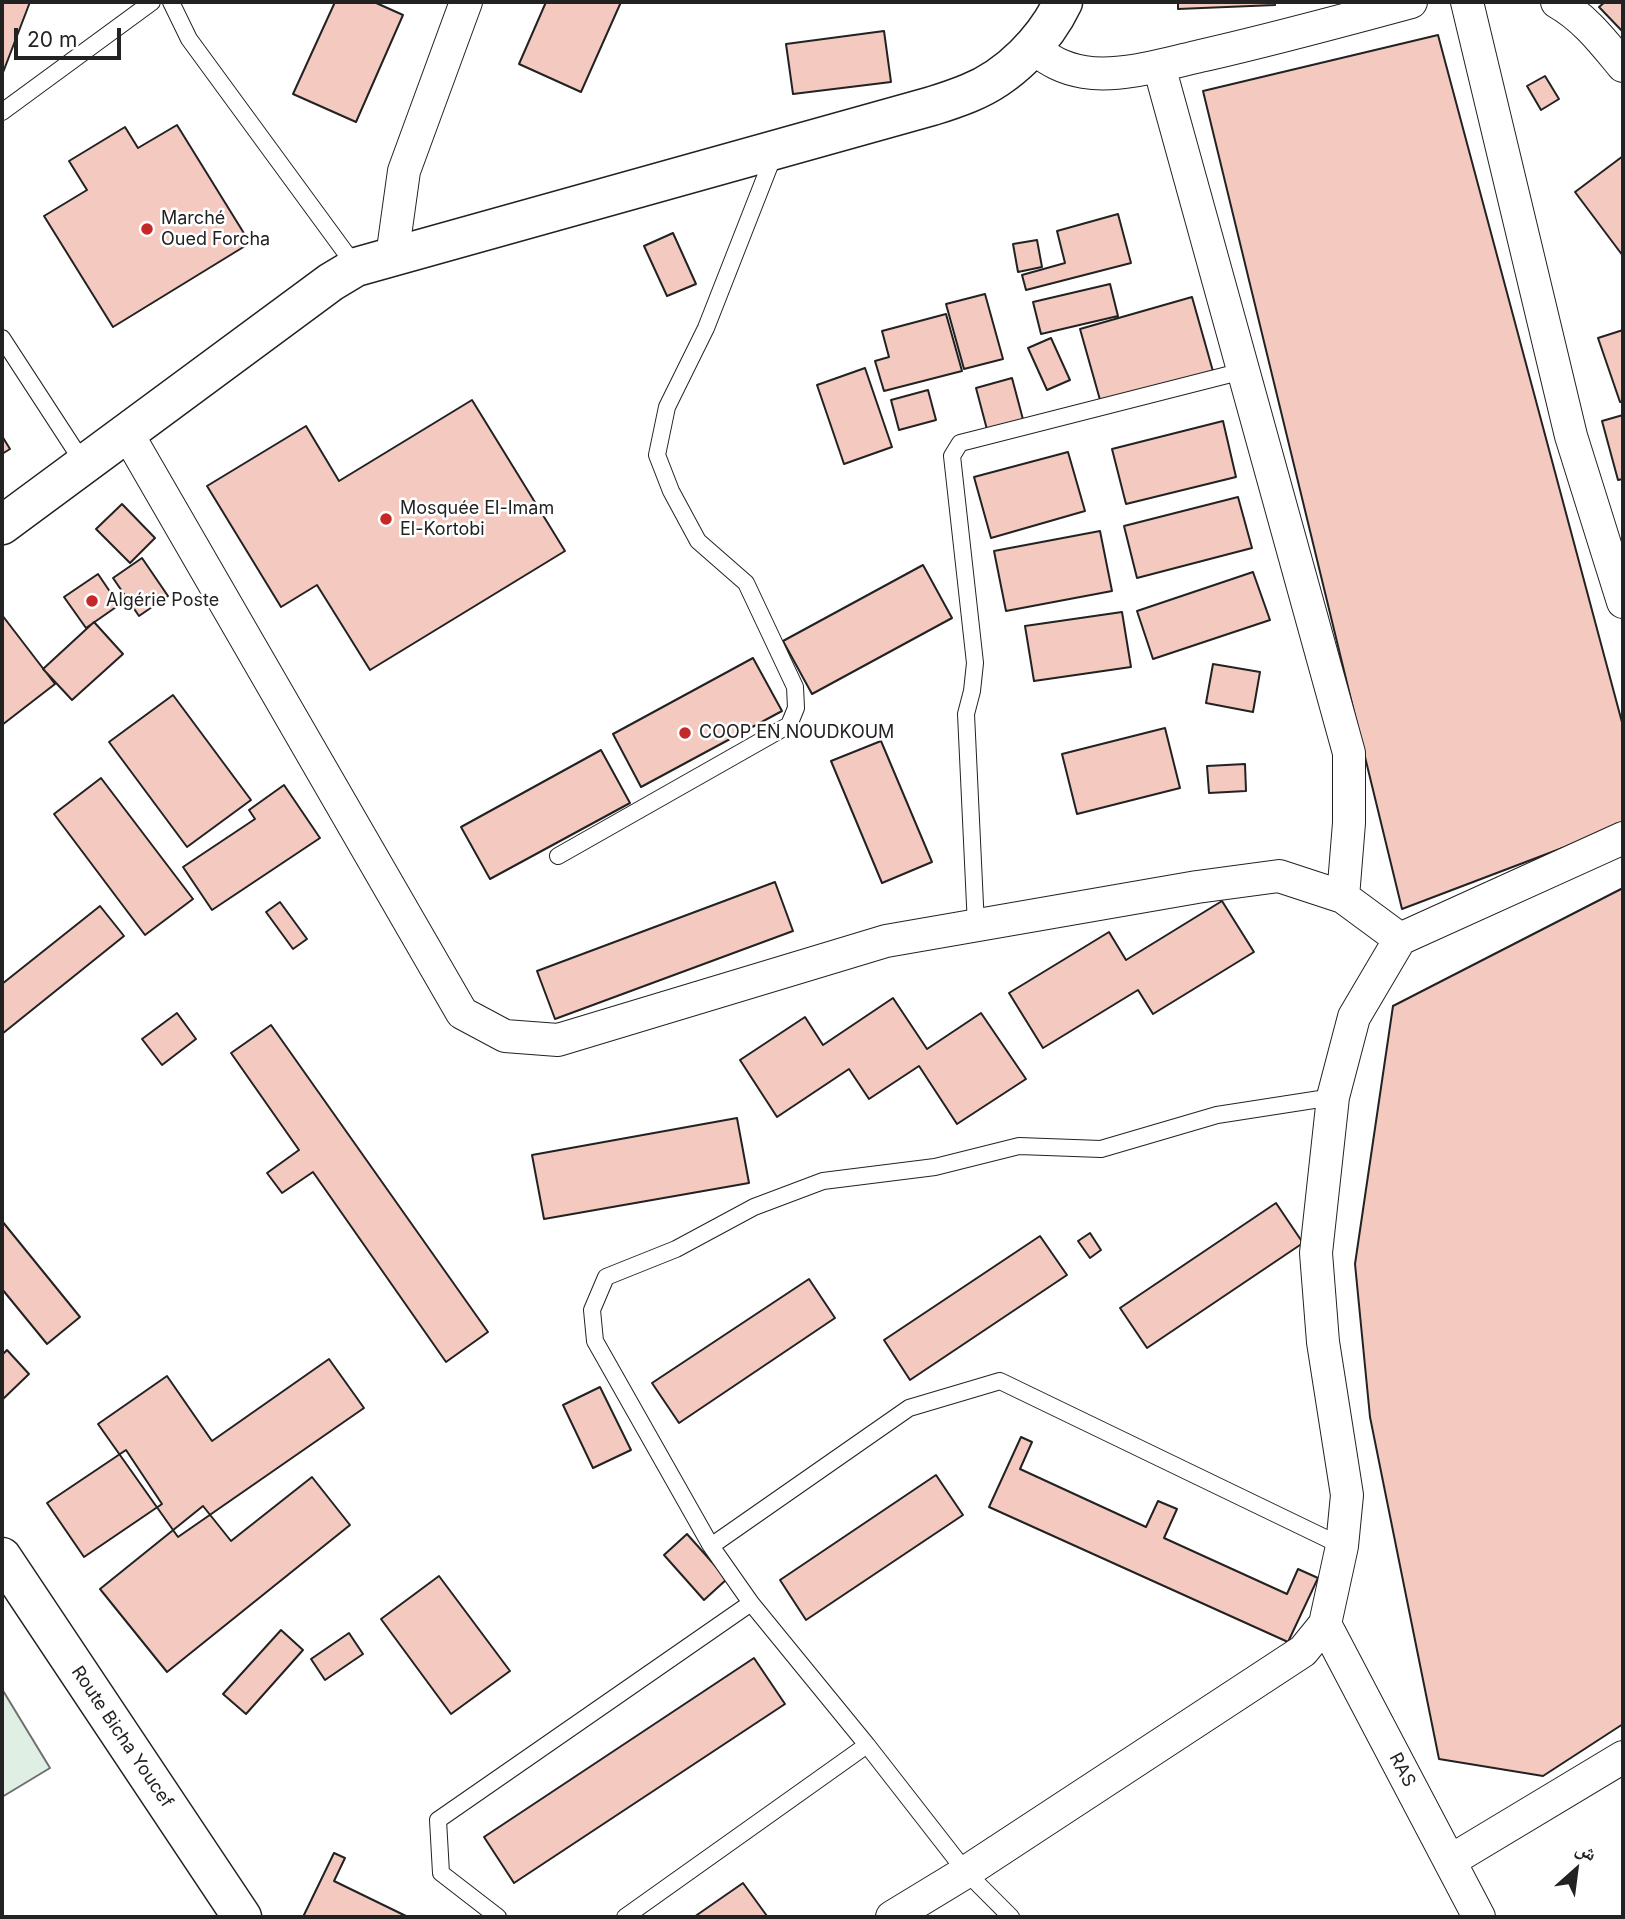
<!DOCTYPE html>
<meta charset="utf-8">
<style>
body{margin:0}
#map{position:relative;width:1625px;height:1919px;overflow:hidden;background:#fff;font-family:Inter,"Noto Naskh Arabic",sans-serif}
canvas{display:block}
.frame{position:absolute;inset:0;border:4px solid #222;pointer-events:none}
.north{position:absolute;left:1541px;top:1835px;width:70px;height:70px;-webkit-text-stroke:5px #fff;paint-order:stroke;rotate:28deg;font-size:19px;font-weight:700;line-height:28px;text-align:center;color:#222}
.north::after{content:'';display:block;margin:auto;width:24px;height:32px;background:#222;clip-path:polygon(50% 0,100% 100%,50% 72%,0 100%)}
.scale{position:absolute;left:14px;top:28px;width:107px;height:32px;box-sizing:border-box;border:4px solid #222;border-top:0;padding-left:9px;font-size:21px;line-height:24px;white-space:nowrap;color:#222;-webkit-text-stroke:5px #fff;paint-order:stroke}
</style>
<div id="map">
<canvas width="1625" height="1919"></canvas>
<div class="frame"></div>
<div class="north">ش</div>
<div class="scale">20 m</div>
</div>
<script>
const ctx = document.querySelector('canvas').getContext('2d');
ctx.lineJoin = 'round';
function fill(path, color) { ctx.fillStyle = color; ctx.fill(path, 'evenodd'); }
function trace(path, color, width, dash) { ctx.strokeStyle = color; ctx.lineWidth = width; ctx.lineCap = dash ? 'butt' : 'round'; ctx.setLineDash(dash || []); ctx.stroke(path); }
function write(font, color, halo, rows, align = 'center') {
  ctx.font = font + ' Inter,sans-serif'; ctx.lineWidth = 5; ctx.setLineDash([]); ctx.textBaseline = 'middle'; ctx.strokeStyle = halo; ctx.fillStyle = color; for (const [text, x, y, turn = 0] of rows) {
    ctx.save(); ctx.translate(x, y); ctx.rotate((+turn || 0) * Math.PI / 180); ctx.textAlign = isNaN(turn) ? turn : align; if (halo) ctx.strokeText(text, 0, 0); ctx.fillText(text, 0, 0); ctx.restore();
  }
}
const green = new Path2D(`
 M2,1689L50,1768L2,1797Z`);
const building = new Path2D(`
 M2,2H30L2,75Z
 M335,2H374L403,15L356,122L293,94Z
 M546,2H621L581,92L519,64Z
 M1178,2H1275V5L1178,9Z
 M1605,2H1623V32L1599,7Z
 M884,31L891,82L793,94L786,44Z
 M1438,35L1623,726V825L1402,909L1203,91Z
 M1545,76L1559,99L1541,110L1527,86Z
 M177,125L250,243L113,327L44,216L87,190L69,161L125,127L138,148Z
 M1623,156V256L1575,192Z
 M1118,214L1131,263L1026,290L1022,275L1065,263L1057,231Z
 M673,233L696,284L667,296L644,246Z
 M1037,240L1042,267L1018,272L1013,244Z
 M1110,284L1118,316L1041,334L1033,302Z
 M985,294L1003,359L964,369L946,304Z
 M1192,297L1216,382L1104,414L1080,329Z
 M946,314L962,371L884,391L875,361L889,357L882,331Z
 M1623,330V401L1620,402L1598,338Z
 M1051,338L1070,380L1047,390L1028,348Z
 M865,368L892,447L844,464L817,385Z
 M1012,378L1025,427L989,437L976,388Z
 M928,390L936,420L899,430L891,400Z
 M472,400L565,551L370,670L317,585L281,607L207,486L306,426L339,481Z
 M1623,415V479L1618,480L1602,421Z
 M1223,421L1236,477L1126,504L1112,449Z
 M2,436L10,449L2,454Z
 M1068,452L1085,511L991,538L974,477Z
 M1238,497L1252,548L1137,578L1124,526Z
 M122,504L155,538L130,563L96,529Z
 M1100,531L1112,591L1006,611L994,551Z
 M142,558L168,596L139,616L113,578Z
 M923,565L952,618L812,694L783,641Z
 M1253,572L1270,620L1153,659L1137,611Z
 M98,574L119,605L86,628L64,597Z
 M1122,612L1131,667L1034,681L1025,626Z
 M2,615L55,684L2,725Z
 M94,622L123,654L72,700L43,669Z
 M753,658L782,711L641,787L613,734Z
 M1213,664L1260,672L1253,712L1206,703Z
 M173,695L251,800L187,847L109,742Z
 M1165,728L1180,788L1077,814L1062,754Z
 M881,741L932,862L882,883L831,761Z
 M601,750L630,803L490,879L461,827Z
 M1245,764L1246,791L1209,793L1207,766Z
 M101,778L193,899L145,935L54,814Z
 M284,785L320,838L212,910L183,867L255,819L249,810Z
 M775,882L793,931L555,1019L537,971Z
 M1623,888V1724L1543,1776L1439,1759L1370,1417L1355,1264L1393,1006Z
 M1222,901L1254,952L1153,1014L1138,990L1043,1048L1009,993L1109,932L1126,960Z
 M280,902L307,939L293,949L266,912Z
 M100,906L124,936L2,1034V984Z
 M893,998L927,1049L981,1013L1026,1079L957,1124L919,1066L869,1099L849,1069L777,1117L740,1060L805,1017L823,1045Z
 M177,1013L196,1039L162,1065L142,1039Z
 M271,1025L488,1332L446,1362L313,1172L282,1193L267,1173L299,1150L231,1053Z
 M737,1118L749,1183L544,1219L532,1155Z
 M1276,1203L1303,1243L1147,1348L1120,1308Z
 M2,1221L80,1317L47,1344L2,1289Z
 M1090,1233L1101,1250L1090,1258L1078,1241Z
 M1040,1236L1067,1275L910,1380L884,1340Z
 M809,1279L835,1318L679,1423L652,1383Z
 M7,1350L29,1374L2,1400V1355Z
 M329,1359L364,1408L178,1537L98,1424L167,1376L212,1441Z
 M600,1387L631,1450L593,1468L563,1405Z
 M1021,1437L1032,1442L1020,1469L1146,1527L1158,1501L1177,1509L1164,1538L1287,1594L1298,1569L1318,1578L1288,1642L989,1507Z
 M126,1450L162,1504L84,1557L47,1503Z
 M936,1475L963,1515L806,1620L780,1580Z
 M312,1477L350,1525L167,1672L100,1589L203,1506L231,1541Z
 M687,1534L727,1579L704,1600L664,1555Z
 M439,1576L510,1671L451,1714L381,1619Z
 M281,1630L303,1650L246,1714L223,1694Z
 M349,1633L363,1654L325,1680L311,1659Z
 M754,1658L785,1704L514,1883L484,1837Z
 M334,1853L345,1858L334,1881L408,1917H303Z
 M743,1883L767,1916L694,1917Z`);
const service = new Path2D(`
 M171,2L189,39L356,267
 M2,112L152,2
 M2,338L84,464
 M558,856L789,725L796,708L795,687L746,583L698,541L671,491L657,455L667,407L706,328L775,152
 M976,926L966,714L972,691L975,663L952,456L960,443L972,440L1243,371
 M711,1546L595,1341L592,1310L606,1277L676,1249L754,1207L823,1181L935,1167L1019,1146L1101,1149L1217,1115L1333,1097
 M498,1917L441,1873L438,1820L751,1603
 M625,1917L867,1745
 M1011,1917L966,1872L867,1745L751,1603L711,1546L909,1408L1000,1381L1342,1546`);
const minor = new Path2D(`
 M1467,2L1571,436L1623,602
 M1557,2C1585,18 1603,42 1623,66
 M1032,48C1051,61 1061,68 1084,72C1120,78 1166,64 1200,56C1271,40 1341,21 1411,2
 M1159,66L1349,753V823L1343,897
 M392,257L404,171L466,2
 M127,433L462,1013L505,1036L558,1040L886,941L1197,887L1279,876L1343,897L1400,939
 M1325,1624L1479,1917
 M1450,1861L1623,1757
 M892,1917L966,1872L1303,1651L1325,1624L1342,1546L1347,1495L1323,1342L1316,1253L1333,1097L1354,1017L1400,939L1623,838`);
const tertiary = new Path2D(`
 M2,525L331,282L356,267L932,106C945,102 957,98 969,93C1009,77 1045,40 1063,2`);
const secondary = new Path2D(`
 M2,1557L242,1917`);
const markers = [
 [147,229,7,"#c62828"],
 [386,519,7,"#c62828"],
 [92,601,7,"#c62828"],
 [685,733,7,"#c62828"]
];
const poiNames = [
 ["Marché",161,219],
 ["Oued Forcha",161,240],
 ["Mosquée El-Imam",400,509],
 ["El-Kortobi",400,530],
 ["Algérie Poste",106,601],
 ["COOP EN NOUDKOUM",699,733]
];
const streetNames = [
 ["Route Bicha Youcef",122,1737,56],
 ["RAS",1402,1770,62]
];
fill(green, '#e0efe3');
trace(green, '#6f6f6f', 2);
fill(building, '#f3c9c0');
trace(building, '#222', 2);
trace(service, '#222', 18);
trace(minor, '#222', 34);
trace(tertiary, '#222', 41);
trace(secondary, '#222', 41);
trace(service, '#fff', 16);
trace(minor, '#fff', 32);
trace(tertiary, '#fff', 38);
trace(secondary, '#fff', 38);
for (const [x, y, r, color] of markers) { const dot = new Path2D(); dot.arc(x, y, r, 0, 2 * Math.PI); ctx.fillStyle = color; ctx.fill(dot); trace(dot, '#fff', 2.5); }
write('18px', '#222', '#fff', poiNames, 'left');
write('18px', '#222', '#fff', streetNames);
</script>
